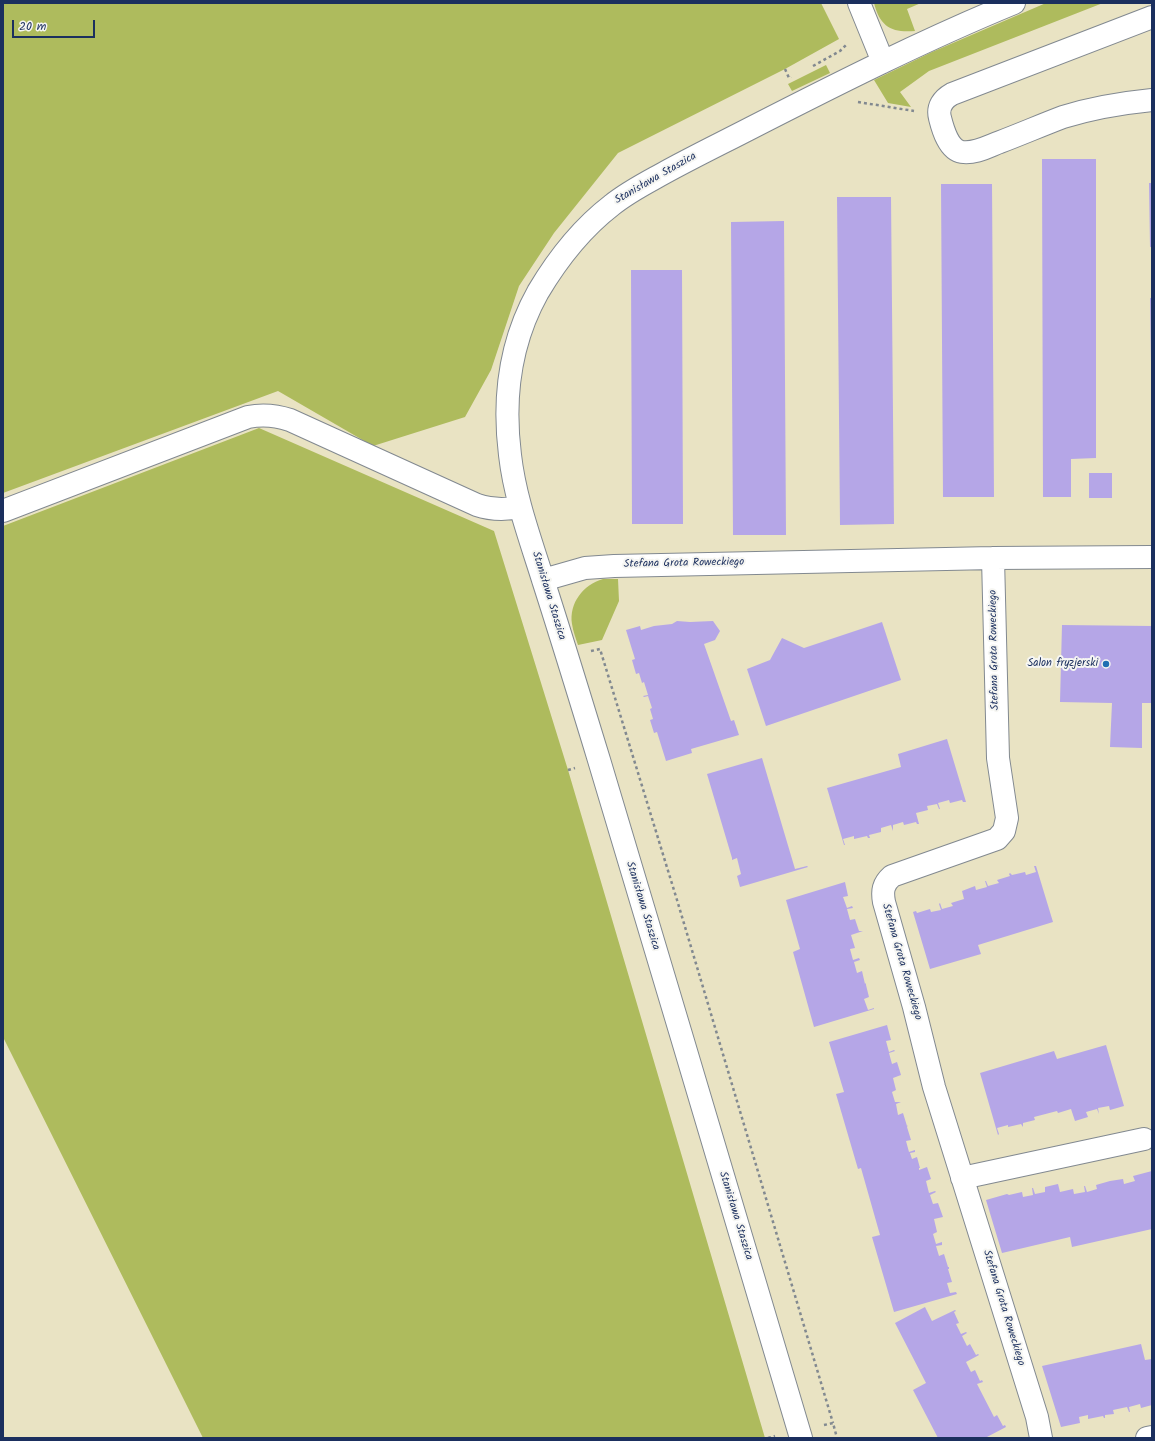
<!DOCTYPE html>
<meta charset="utf-8">
<style>
body{margin:0}
#map{position:relative;width:1155px;height:1441px;overflow:hidden;background:#e9e3c3;font-family:Kalam,sans-serif}
canvas{display:block}
.frame{position:absolute;inset:0;border:4px solid #1b2f5e;pointer-events:none}
.scale{position:absolute;left:12px;top:20px;width:83px;height:18px;box-sizing:border-box;border:2px solid #1b2f5e;border-top:0;padding-left:5px;font-size:12px;line-height:14px;white-space:nowrap;color:#1b2f5e;-webkit-text-stroke:3px #f6f6f2;paint-order:stroke}
</style>
<div id="map">
<canvas width="1155" height="1441"></canvas>
<div class="frame"></div>
<div class="scale">20 m</div>
</div>
<script>
const ctx = document.querySelector('canvas').getContext('2d');
ctx.lineJoin = 'round';
function fill(path, color) { ctx.fillStyle = color; ctx.fill(path, 'evenodd'); }
function trace(path, color, width, dash) { ctx.strokeStyle = color; ctx.lineWidth = width; ctx.lineCap = dash ? 'butt' : 'round'; ctx.setLineDash(dash || []); ctx.stroke(path); }
function write(font, color, halo, rows, align = 'center') {
  ctx.font = font + ' Kalam,sans-serif'; ctx.lineWidth = 4; ctx.setLineDash([]); ctx.textBaseline = 'middle'; ctx.strokeStyle = halo; ctx.fillStyle = color; for (const [text, x, y, turn = 0] of rows) {
    ctx.save(); ctx.translate(x, y); ctx.rotate((+turn || 0) * Math.PI / 180); ctx.textAlign = isNaN(turn) ? turn : align; if (halo) ctx.strokeText(text, 0, 0); ctx.fillText(text, 0, 0); ctx.restore();
  }
}
const green = new Path2D(`
 M3,3H821L839,39L785,69L618,153L554,233L519,286L491,370L465,417L373,446L278,391L3,493Z
 M874,3H921L907,9L915,31C892,33 880,27 874,3Z
 M1046,3H1103L929,71L900,92L911,107L888,103L874,80L932,52Z
 M826,65L830,73L792,91L788,84Z
 M259,428L494,531L568,770L765,1438H203L3,1037V526Z
 M603,579H618L619,601L602,640L578,645C576,639 573,631 572,624C569,603 583,585 603,579Z`);
const building = new Path2D(`
 M1042,159H1096V458L1071,459V497H1043Z
 M1149,183H1152V247H1150Z
 M941,184H992L994,497H943Z
 M837,197H891L894,524L840,525Z
 M784,221L786,535H733L731,222Z
 M631,270H682L683,524H632Z
 M1150,298H1152V362H1151Z
 M1089,473H1112V498H1089Z
 M677,621L690,622L713,621L720,631L715,640L704,644L731,721L734,720L739,735L691,749L692,753L666,761L657,732L654,733L650,720L653,719L650,709L652,708L648,696L644,697L643,696L648,695L644,682L642,683L639,673L636,674L632,660L635,659L626,630L640,626L641,630L654,626L672,624Z
 M882,622L901,680L766,726L747,669L770,660L782,638L804,648Z
 M1062,625L1152,626V703H1142V748L1110,747L1112,703L1060,702Z
 M947,739L966,802H963L962,800L950,803L949,800L938,803L940,809H939L937,804L927,806L928,810L916,813L919,824H917L916,822L904,825L903,822L893,825V831L891,825L881,828V832L869,835L870,838H868L867,836L854,839V836L843,839L845,845H844L827,788L901,767L898,754Z
 M762,758L795,869L807,866L808,867L740,887L737,876L741,874L737,858L732,860V858L707,774Z
 M1034,866H1036L1053,922L978,945L981,954L930,969L913,912L916,911L917,913L930,909L931,912L941,910L939,904L940,903L942,909L953,906L951,903L964,899L962,891L975,886L976,890L987,887L985,881H986L988,886L999,883L997,880L1010,876L1009,874L1010,873L1012,875L1025,872L1026,875L1036,872Z
 M845,882L848,896L843,897L847,908L852,906L853,908L847,909L850,920L855,919L859,931H863L851,935L855,948L850,949L853,960L859,958L860,960L854,962L857,973L862,971L865,984L866,983V985L869,997L864,999L868,1010L874,1008V1009L814,1027L793,952L800,949L786,900Z
 M887,1025L891,1040L886,1041L889,1052L894,1050L895,1051L889,1053L892,1064L897,1062L901,1075L893,1078L896,1090L892,1092L895,1102H901L896,1104L898,1115L903,1113L907,1126L908,1125L907,1127L911,1140L906,1141L909,1152L915,1150V1152L910,1153L912,1159L917,1157L920,1168H919V1170L927,1167L931,1179L926,1181L929,1193L935,1191L936,1192L930,1195L933,1204L938,1203L943,1217L934,1219L937,1232L933,1234L936,1244L942,1242V1245L936,1246L939,1256L944,1254L948,1267H949V1269H948L952,1282L947,1283L950,1293L956,1292L957,1294L894,1312L872,1237L880,1235L861,1168L858,1169L836,1094L844,1092L829,1042Z
 M1106,1045L1124,1106L1110,1110L1109,1106L1098,1108L1099,1114L1097,1109L1086,1112L1088,1117L1075,1121L1071,1109L1058,1113L1057,1111L1034,1117L1035,1120L1023,1123V1127L1021,1124L1008,1127V1125L997,1128L999,1134L998,1135L980,1073L1054,1051L1057,1059Z
 M1152,1171V1229L1072,1247L1070,1237L1002,1253L986,1200L1007,1194L1009,1195L1022,1192L1023,1197L1033,1195L1032,1188H1033L1035,1194L1045,1192V1187L1058,1184L1060,1192L1073,1189L1074,1194L1085,1192L1084,1186H1085L1087,1192L1097,1189L1096,1185L1110,1181L1123,1179L1124,1184L1135,1181L1133,1176Z
 M925,1307L932,1321L955,1310L956,1311L954,1312L959,1323L956,1324L961,1334L966,1332L967,1333L962,1336L967,1346L970,1344L976,1355L978,1354L979,1355L966,1362L971,1372L975,1370L980,1381L982,1380L983,1382L977,1384L994,1417L997,1415L1003,1426L1005,1425L1006,1427L985,1438H938L913,1390L926,1383L895,1323Z
 M1141,1344L1145,1360L1152,1359V1405L1141,1408L1140,1404L1129,1407L1130,1412H1129L1127,1407L1113,1410L1114,1414L1105,1415V1418H1104L1103,1416L1088,1419V1415L1079,1417L1080,1423L1061,1427L1042,1366Z`);
const path = new Path2D(`
 M813,66L840,51L847,44
 M785,69L789,78L791,77
 M858,102L914,111
 M591,651L600,649L677,900L833,1423
 M568,770L575,768
 M824,1425L833,1423L837,1438
 M768,1438L775,1436`);
const minor = new Path2D(`
 M859,3L883,62
 M1152,17L952,94C943,99 937,107 940,118C943,130 949,150 962,152C975,154 989,146 1000,142C1021,134 1042,125 1063,117C1092,108 1122,103 1152,100
 M3,511L248,417C263,414 275,415 290,420L477,505C492,510 505,510 520,507
 M993,558L998,758L1007,818L1004,831L997,839L892,876C883,884 882,891 884,902L914,1007L934,1087L1037,1417L1041,1438
 M543,580L585,568L614,566L993,558L1152,557
 M962,1178L1144,1139
 M801,1438C735,1212 666,986 599,760C581,701 563,642 544,583C531,541 515,499 510,455C503,399 510,342 538,292C557,260 582,228 612,205C628,192 646,183 664,173C693,157 722,143 751,128C837,84 924,40 1014,3
 M1147,1438L1152,1437`);
const markers = [
 [1106,664,4,"#1f6fb2"]
];
const streetNames = [
 ["Stanisława Staszica",656,179,-30],
 ["Stefana Grota Roweckiego",684,564,-1],
 ["Stanisława Staszica",548,596,73],
 ["Stefana Grota Roweckiego",995,650,-91],
 ["Stanisława Staszica",642,906,73],
 ["Stefana Grota Roweckiego",901,962,74],
 ["Stanisława Staszica",735,1216,73],
 ["Stefana Grota Roweckiego",1003,1308,73]
];
const poiNames = [
 ["Salon fryzjerski",1098,664]
];
fill(green, '#aebb5d');
fill(building, '#b5a6e7');
trace(minor, '#828990', 24);
trace(path, '#828990', 2.5, [3, 3]);
trace(minor, '#fff', 22);
for (const [x, y, r, color] of markers) { const dot = new Path2D(); dot.arc(x, y, r, 0, 2 * Math.PI); ctx.fillStyle = color; ctx.fill(dot); trace(dot, '#f6f6f2', 1.5); }
write('11px', '#1b2f5e', '#f6f6f2', streetNames);
write('11px', '#1b2f5e', '#f6f6f2', poiNames, 'right');
</script>
